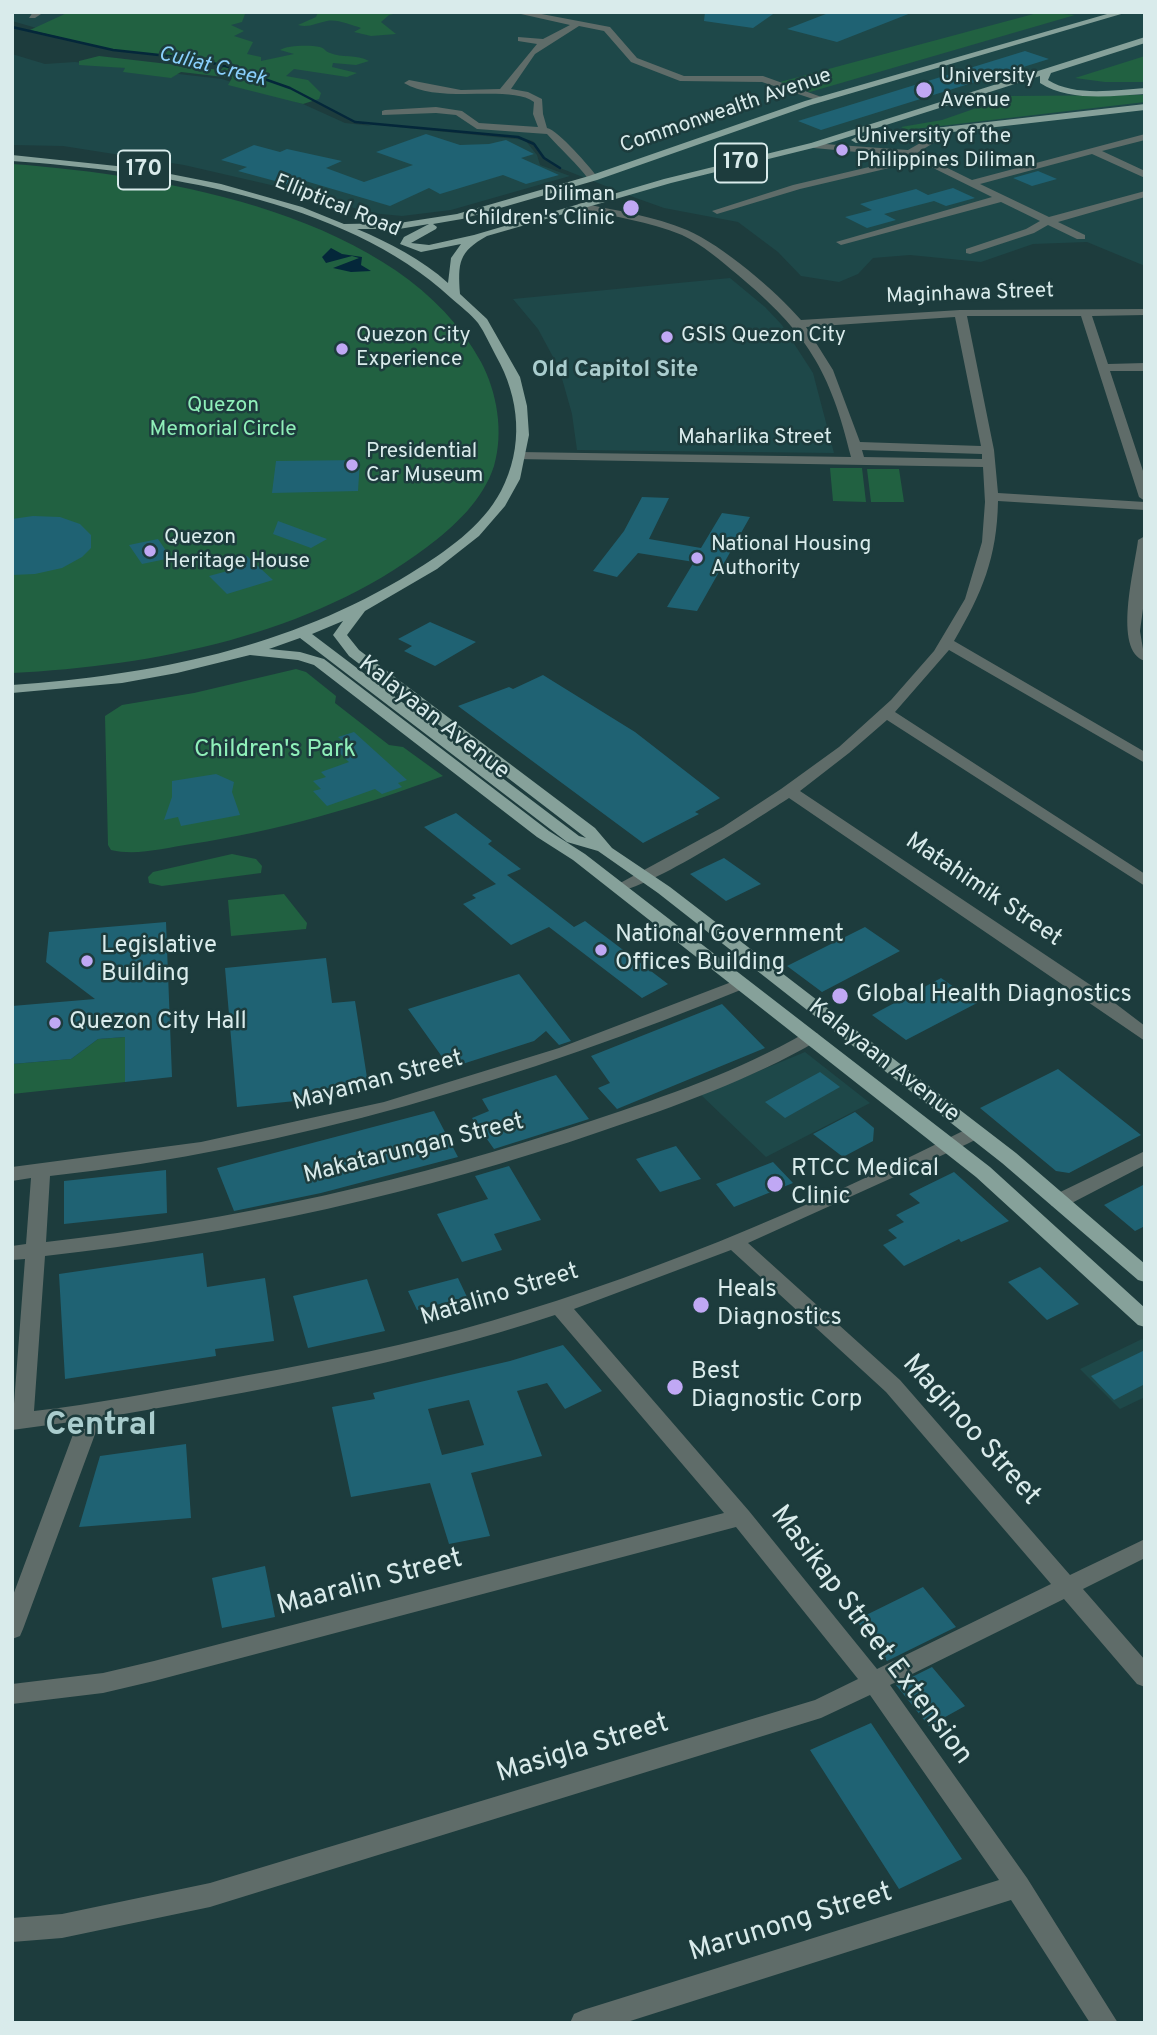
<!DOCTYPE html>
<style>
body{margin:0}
#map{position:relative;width:1157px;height:2035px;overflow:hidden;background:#1d3c3d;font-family:Overpass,sans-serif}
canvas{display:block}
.frame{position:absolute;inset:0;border:14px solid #d9ebeb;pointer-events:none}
</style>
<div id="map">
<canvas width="1157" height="2035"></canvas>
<div class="frame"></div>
</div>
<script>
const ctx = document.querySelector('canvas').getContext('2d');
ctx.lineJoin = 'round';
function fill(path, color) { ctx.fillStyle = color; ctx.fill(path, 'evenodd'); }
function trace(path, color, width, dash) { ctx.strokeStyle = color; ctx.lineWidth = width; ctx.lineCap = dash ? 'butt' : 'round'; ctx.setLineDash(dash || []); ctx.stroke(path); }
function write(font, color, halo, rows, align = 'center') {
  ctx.font = font + ' Overpass,sans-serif'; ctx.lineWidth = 5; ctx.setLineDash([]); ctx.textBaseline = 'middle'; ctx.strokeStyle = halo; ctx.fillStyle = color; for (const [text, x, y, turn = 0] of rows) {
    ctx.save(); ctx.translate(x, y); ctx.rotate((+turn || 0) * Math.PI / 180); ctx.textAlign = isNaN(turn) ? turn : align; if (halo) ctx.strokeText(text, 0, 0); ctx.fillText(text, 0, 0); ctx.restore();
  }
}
const built = new Path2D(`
 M12,12H1145V266L1087,242L1033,244L981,262L910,255L873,258L858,274L839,282L801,276L778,252L738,222L664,208L636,198L560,168L544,158L533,141L518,137L387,126L525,140L537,155L540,165L570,176L451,210L402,216L371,213L297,191L184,165L63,146L12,145V54L45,64L75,62L222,79L303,104L345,123L372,126L355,122L290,88L233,68L196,59L113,50L12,21Z
 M730,278L765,307L782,325L813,373L834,453L577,450L572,414L559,368L538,329L513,299Z
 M805,1052L870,1103L766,1157L701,1095Z
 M1142,1339L1145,1342V1397L1120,1409L1080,1369Z`);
const green = new Path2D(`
 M69,12H250L245,14L242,22L231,25L244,31L234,36L253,42L247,54L261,57V61L294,54L280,50C288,45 310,45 320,47C326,49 324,51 330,53C342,58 356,54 369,61L356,65L333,63L332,67L357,73L347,77L294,69L286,76L308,80L321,93L319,99L303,104L228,85L232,78L181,72L171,78L123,72L125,68L79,65V61L99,56L220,70L224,67L196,59L113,50L30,30Z
 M318,12H402L389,15L381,22L396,34L371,36L354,32L361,28C351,25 337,19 327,21C316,23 309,28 298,25L316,17Z
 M1041,12L1075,15L810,92L780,82Z
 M1145,56V82H1105L1075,78Z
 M1144,95L1145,102L906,130L901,127L942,120L1011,96Z
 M12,164C163,175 403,215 481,362C497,392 504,432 494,466C483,500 455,526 427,547C311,635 154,666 12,673Z
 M830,468H862L866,502L833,501Z
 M867,469H899L904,502H871Z
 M296,669L306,672L336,696L335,703L389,745L403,747L443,776C360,807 278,831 191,844C164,848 137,856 111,850L108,845L105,716L122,705L194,693Z
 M232,854L256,859L262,866L261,873L162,886L149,883L148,877L153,872Z
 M284,894L307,923L306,929L231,936L228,900Z
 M125,1037V1082L12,1094V1064L71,1059L98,1039Z`);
const water = new Path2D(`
 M331,248L342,254L362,257L361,265L371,271L351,272L333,268L359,258L352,256L326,263L322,257Z`);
const stream = new Path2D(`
 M12,27L113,50L196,59L233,68L290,88L355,122L518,137L534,144L544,158L560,168`);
const building = new Path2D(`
 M705,12H776L753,28L704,21Z
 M831,12H911V13L837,42L787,29Z
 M1025,51L1049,59L821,130L798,121Z
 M426,134L460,145L489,144L506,140L534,154L521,158L559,175L526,184L503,175L440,194L429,188L390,206L302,180L290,185L238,171L247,167L221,160L254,145L280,152L287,149L342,161L326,168L364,182L413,165L376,152Z
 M1038,171L1057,179L1032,186L1013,178Z
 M953,188L975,198L946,206L934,201L884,214L896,220L867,228L845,217L872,210L860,204L916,189L928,195Z
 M360,460L358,491L272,493L276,461Z
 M642,497L669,498L649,539L701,548L722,513L750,517L697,611L667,607L694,562L638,553L617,577L593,571L624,531Z
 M33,516L60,517L80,524L91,535V548L82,557L62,568L35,574L12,575V519Z
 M278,521L327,539L311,548L273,534Z
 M158,539L171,558L142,564L129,545Z
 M247,556L273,580L227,594L209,576L235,569L228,562Z
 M430,622L476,642L435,666L404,651L412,646L398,639Z
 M543,675L635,732L720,798L695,812L699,814L643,843L458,706L509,687L513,689Z
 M354,732L407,780L398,783L402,787L382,794L375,789L327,806L313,791L321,789L313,781L326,777L321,772L349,762L334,748L346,744L338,737Z
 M216,774L234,782L232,792L240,815L181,826L178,817L164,820L172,797V781Z
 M456,813L492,841L488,844L521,869L507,875L574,927L585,921L668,984L642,998L549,927L511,945L463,904L476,898L472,895L496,884L424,827Z
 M724,858L761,884L726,901L690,874Z
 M166,922L172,1077L125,1082V1037L98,1039L71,1059L12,1064V1006L95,999L46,962L49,932Z
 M865,927L900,951L822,992L787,966Z
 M326,958L332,1003L355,1001L368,1084L303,1091L305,1100L237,1107L225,968Z
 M519,974L571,1041L559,1045L546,1031L534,1041L450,1068L408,1009Z
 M941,978L977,1003L906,1040L872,1015Z
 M722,1004L765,1048L617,1109L598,1088L610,1083L591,1056Z
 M1058,1069L1141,1135L1069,1173L1056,1171L980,1108Z
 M820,1072L840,1087L785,1118L765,1102Z
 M556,1075L589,1119L494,1149L472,1118L489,1111L482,1099Z
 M434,1111L458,1157L321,1193L234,1211L217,1168Z
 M855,1112L874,1128L873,1141L843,1157L813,1134Z
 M676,1146L701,1179L660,1192L636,1159Z
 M773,1162L793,1183L734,1207L716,1184Z
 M509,1166L541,1220L494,1234L502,1250L462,1262L437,1214L488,1199L475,1176Z
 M166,1170L167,1213L64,1224V1181Z
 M954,1172L1009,1221L961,1242L959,1239L904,1266L883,1245L897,1238L888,1230L904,1222L896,1215L920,1203L909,1194Z
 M1145,1184V1226L1135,1231L1104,1205Z
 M203,1253L207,1287L265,1278L274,1341L215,1349L216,1356L65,1379L59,1274Z
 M1040,1267L1079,1304L1047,1320L1008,1282Z
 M458,1278L467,1297L417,1310L408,1291Z
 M367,1279L385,1331L308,1348L293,1296Z
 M563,1345L602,1391L565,1409L547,1383L517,1391L542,1456L471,1473L490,1536L449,1544L430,1483L351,1497L332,1407L375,1399L373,1393L510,1361ZM469,1400L484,1445L442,1455L428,1409Z
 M1145,1350V1384L1114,1400L1091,1376Z
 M186,1444L191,1518L79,1527L100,1456Z
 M265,1566L275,1617L222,1628L212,1578Z
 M923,1587L956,1627L887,1661L856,1620Z
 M932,1667L965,1706L929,1726L896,1685Z
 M871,1723L962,1859L899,1889L810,1750Z`);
const minor = new Path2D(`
 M33,12H44L35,18H29Z
 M512,12H531L610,27L637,58L684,76H763L827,99L819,101L762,82L680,81L631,62L604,31L579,26L535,54L511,89L528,92L542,99L543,114L547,128C558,130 591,168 598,178L597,180H589C577,163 561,150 547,134L477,129L456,115L436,113L382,115V111L385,110L436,107L462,111L479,123L538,127L533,114L534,102C509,84 440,105 404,83L409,80L461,90L500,89L537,44L518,41V37L543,39L570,25Z
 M950,126L955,129L953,131L917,153L972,180L1145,134V140L1102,151L1145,171V178L1092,154L980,184L1049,217L1145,191V197L1058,222L1085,235V239H1077L1048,225L1034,233L970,254L966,253V249L1026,229L1040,221L1001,202L841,245L836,242L992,197L919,161L800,189L717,214L712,211L793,185L911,157L814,148L809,145L811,143L908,150Z
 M582,203C617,211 654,216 687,230C722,245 776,291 801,320L960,310L1145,309V315L1092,316L1108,364L1145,363V371H1110L1145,477V501L1139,497L1081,316H967L994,450L998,493L1145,502V510L998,501C997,558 982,593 954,641L1145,752V763L949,650L895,712L1145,874V886L887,720L849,753L800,791L1095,988L1145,1026V1041L789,798C763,815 637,897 613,891L611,888L723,827L781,789L839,747L891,700L934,651L965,599L982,542L985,502L983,467L515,459V453L519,452L851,457C830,370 807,333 738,275C721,261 703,245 682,235C649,221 613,217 578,208V204ZM955,317L981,446L860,442L833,370L806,327ZM862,450L982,454V459L864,457Z
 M1145,536V594L1140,631L1145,661C1112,651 1135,567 1138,540Z
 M742,978L751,983L748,987C523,1079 293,1149 50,1176L46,1242C232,1221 416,1180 594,1120C666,1096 739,1071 805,1033H817L820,1037L817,1041C750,1080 676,1106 602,1131C422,1193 234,1235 45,1256L34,1411C95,1404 156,1392 217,1381C298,1366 380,1351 459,1330C635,1282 807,1209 969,1128H983L985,1132L983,1136L967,1144L748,1243L900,1380L1070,1575L1145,1539V1558L1083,1589L1145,1660V1687L1137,1684L1064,1599L890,1685L1027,1878L1118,2023H1090L1011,1900L624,2023H570L574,2014L583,2010L999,1880L870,1695L821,1718L210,1907L62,1938L12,1942V1918L62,1914L210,1883L815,1700L858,1679L736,1527L154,1681L103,1693L12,1704V1684L103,1673L154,1661L724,1513L555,1315C407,1364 254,1392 101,1418L23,1629L20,1636L12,1639V1598L78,1421L12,1430L25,1259L12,1260V1246L26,1244L31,1178L12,1181V1167L201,1142L384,1102L559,1048ZM731,1250L886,1392L1051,1584L877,1669L749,1511L574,1309Z
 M1145,1151V1165L1066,1206H1052L1049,1201L1052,1196Z`);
const major = new Path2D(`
 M1114,12H1128L811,105L597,180L462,219L433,224L437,227L436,229L411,243L429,245L474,235L664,179L811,143L1145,37V43L1051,73L1048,80C1075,97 1114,90 1145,88V94C1111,96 1070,102 1040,83V76L817,147L671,183L487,236C458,252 458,263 460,294L487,319L520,377L527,406L529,435L520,479L505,506L479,536L437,569L365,611L347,635L359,650L595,828L612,848L670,887L1016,1153L1145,1264V1282L1138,1280L1002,1163L658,893L598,851L567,842L300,638L269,649L300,652L324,659L549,831L585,854L990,1167L1145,1308V1327L1138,1325L976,1177L573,860L537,837L314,665L298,660L250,655L177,673L122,683L12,693V685C153,675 289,648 411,573C445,552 482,527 501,491C524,447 520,398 496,356C490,345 485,333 478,323C471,314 460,306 451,298C344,198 154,171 12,161V155L145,169L221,184L302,207L344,224L399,223L457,214L589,176L805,101ZM429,224L404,237L400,244L421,252L461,244L451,258L448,283C423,260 388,242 357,229H399ZM343,621L333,635L349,656L586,838L579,836L312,634Z
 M1145,104V110L856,143L851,140L856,137Z`);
const markers = [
 [924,90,9,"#c0a8f4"],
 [842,150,7,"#c0a8f4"],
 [631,208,9,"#c0a8f4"],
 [667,337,7,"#c0a8f4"],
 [342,349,7,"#c0a8f4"],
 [352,465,7,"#c0a8f4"],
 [150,551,7,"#c0a8f4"],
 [697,558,7,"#c0a8f4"],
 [601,950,7,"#c0a8f4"],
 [87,961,7,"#c0a8f4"],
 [840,996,9,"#c0a8f4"],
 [55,1023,7,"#c0a8f4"],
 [775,1184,9,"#c0a8f4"],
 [701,1305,9,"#c0a8f4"],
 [675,1387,9,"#c0a8f4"]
];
const farWaternames = [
 ["Culiat Creek",212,68,14]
];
const farPoinames = [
 ["University",940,78],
 ["Avenue",940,102],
 ["University of the",856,138],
 ["Philippines Diliman",856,162],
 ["Diliman",615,196,"right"],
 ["Children's Clinic",615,220,"right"],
 ["Quezon City",356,337],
 ["Experience",356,361],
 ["GSIS Quezon City",681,337],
 ["Presidential",366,453],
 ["Car Museum",366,477],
 ["Quezon",164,539],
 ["Heritage House",164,563],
 ["National Housing",711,546],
 ["Authority",711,570]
];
const farStreetnames = [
 ["Commonwealth Avenue",726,112,-19],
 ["Elliptical Road",337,207,22],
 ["Maginhawa Street",970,295,-2],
 ["Maharlika Street",755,439]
];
const farParknames = [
 ["Quezon",223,407],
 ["Memorial Circle",223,431]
];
const shields = [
 [741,163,52],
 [144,170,52]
];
const shieldNames = [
 ["170",741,163],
 ["170",144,170]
];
const farQuarternames = [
 ["Old Capitol Site",615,371]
];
const streetNames = [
 ["Kalayaan Avenue",433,719,38],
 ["Matahimik Street",983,891,34],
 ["Kalayaan Avenue",883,1062,38],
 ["Mayaman Street",378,1082,-15],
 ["Makatarungan Street",414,1150,-14],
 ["Matalino Street",500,1296,-17]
];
const parkNames = [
 ["Children's Park",275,751]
];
const poiNames = [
 ["National Government",615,936],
 ["Offices Building",615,964],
 ["Legislative",101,947],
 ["Building",101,975],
 ["Global Health Diagnostics",856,996],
 ["Quezon City Hall",69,1023],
 ["RTCC Medical",791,1170],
 ["Clinic",791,1198],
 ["Heals",717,1291],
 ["Diagnostics",717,1319],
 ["Best",691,1373],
 ["Diagnostic Corp",691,1401]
];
const nearStreetnames = [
 ["Maginoo Street",970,1431,48],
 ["Maaralin Street",370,1584,-15],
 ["Masikap Street Extension",870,1636,53],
 ["Masigla Street",583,1750,-17],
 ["Marunong Street",791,1924,-17]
];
const nearQuarternames = [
 ["Central",101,1427]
];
fill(built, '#1e4849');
fill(green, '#216141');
fill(water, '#04273a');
trace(stream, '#04273a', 2.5);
fill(building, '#1f6273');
fill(minor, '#5f6c69');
fill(major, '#86a19a');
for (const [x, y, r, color] of markers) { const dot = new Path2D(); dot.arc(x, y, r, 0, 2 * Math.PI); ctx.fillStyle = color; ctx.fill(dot); trace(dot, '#1d3c3d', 2.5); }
write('italic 21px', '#8ad0fd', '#1d3c3d', farWaternames);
write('21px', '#d9ebeb', '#1d3c3d', farPoinames, 'left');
write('21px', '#d9ebeb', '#1d3c3d', farStreetnames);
write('21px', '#8fefb9', '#1d3c3d', farParknames);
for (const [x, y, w] of shields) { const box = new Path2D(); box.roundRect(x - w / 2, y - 19.5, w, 39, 5); ctx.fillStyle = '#1d3c3d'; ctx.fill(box); trace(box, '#d9ebeb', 2); }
write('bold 23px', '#d9ebeb', null, shieldNames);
write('bold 23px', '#aacdce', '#1d3c3d', farQuarternames);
write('24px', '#d9ebeb', '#1d3c3d', streetNames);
write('24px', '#8fefb9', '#1d3c3d', parkNames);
write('24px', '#d9ebeb', '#1d3c3d', poiNames, 'left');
write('28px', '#d9ebeb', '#1d3c3d', nearStreetnames);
write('bold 33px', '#aacdce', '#1d3c3d', nearQuarternames);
</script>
